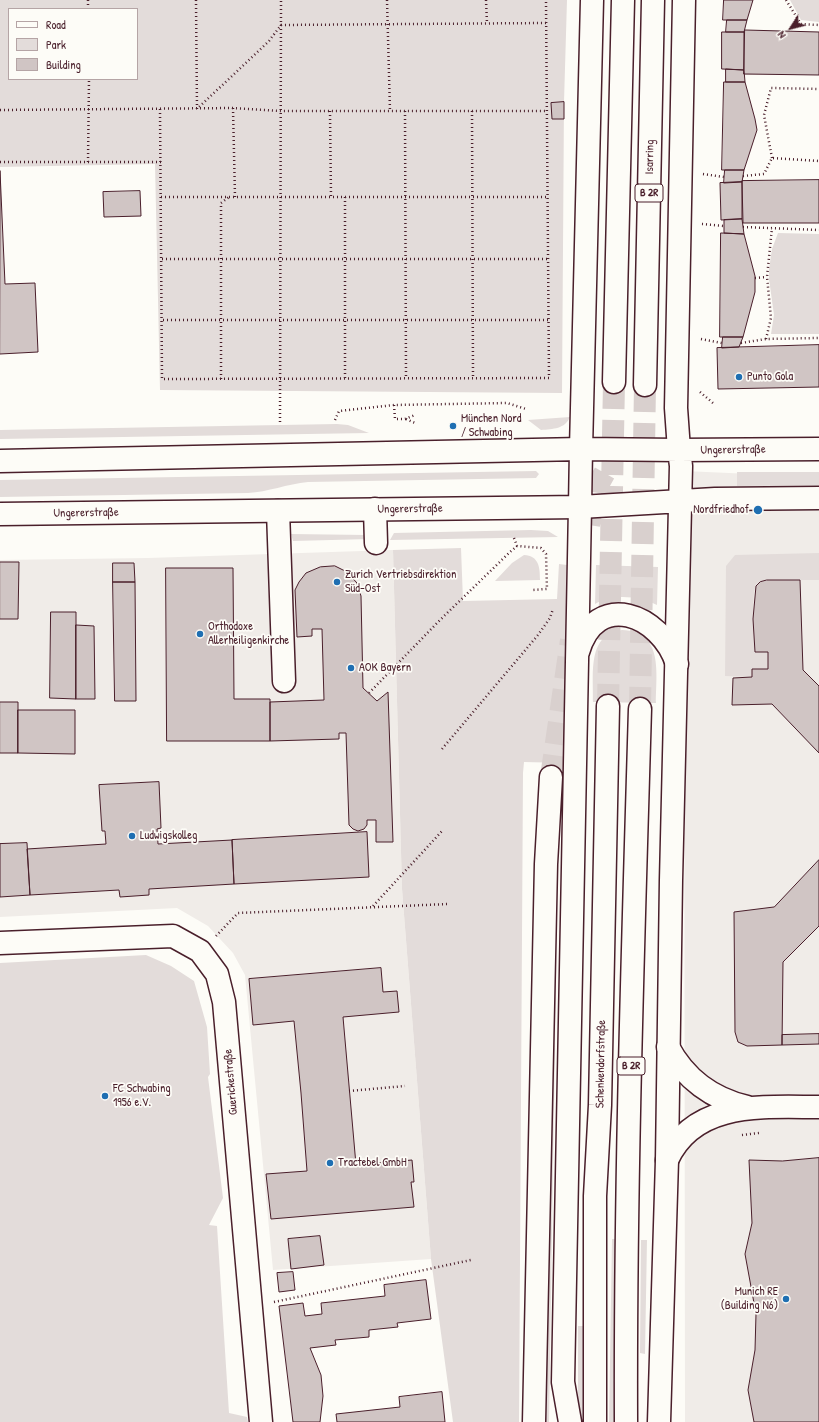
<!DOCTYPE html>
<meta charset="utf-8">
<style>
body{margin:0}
#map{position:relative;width:819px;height:1422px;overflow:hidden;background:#fdfcf7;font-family:"Patrick Hand",sans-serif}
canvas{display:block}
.legend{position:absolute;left:8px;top:8px;width:130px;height:72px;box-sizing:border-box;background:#fdfcf7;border:1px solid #b5a4a5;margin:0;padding:5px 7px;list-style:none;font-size:12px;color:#4a1f2b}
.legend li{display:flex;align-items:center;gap:8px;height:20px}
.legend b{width:20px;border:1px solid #b5a4a5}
.north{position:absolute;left:771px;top:8px;width:40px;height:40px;-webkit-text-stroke:3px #fdfcf7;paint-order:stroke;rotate:234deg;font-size:11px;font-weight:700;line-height:16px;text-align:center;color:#4a1f2b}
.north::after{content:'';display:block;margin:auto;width:14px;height:18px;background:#4a1f2b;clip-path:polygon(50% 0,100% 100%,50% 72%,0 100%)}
</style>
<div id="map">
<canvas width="819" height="1422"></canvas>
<ul class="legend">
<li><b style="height:5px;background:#fdfcf7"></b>Road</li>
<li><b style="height:11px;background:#e3dcda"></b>Park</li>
<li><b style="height:11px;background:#d0c5c4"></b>Building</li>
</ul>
<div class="north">N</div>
</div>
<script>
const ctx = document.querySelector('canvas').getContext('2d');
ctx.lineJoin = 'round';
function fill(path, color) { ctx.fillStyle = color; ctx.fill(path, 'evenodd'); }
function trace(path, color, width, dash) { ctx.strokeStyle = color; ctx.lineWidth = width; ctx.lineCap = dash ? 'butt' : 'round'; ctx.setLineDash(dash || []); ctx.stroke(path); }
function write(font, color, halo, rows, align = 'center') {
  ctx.font = font + ' "Patrick Hand",sans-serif'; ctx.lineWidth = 3.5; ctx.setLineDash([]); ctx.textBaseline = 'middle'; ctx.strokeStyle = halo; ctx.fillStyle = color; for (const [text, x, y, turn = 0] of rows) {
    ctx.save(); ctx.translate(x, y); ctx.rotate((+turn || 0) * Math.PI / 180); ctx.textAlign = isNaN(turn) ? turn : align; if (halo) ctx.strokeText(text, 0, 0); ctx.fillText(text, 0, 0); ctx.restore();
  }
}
const built = new Path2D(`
 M684,471L819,477V1422H685Z
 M393,550L402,889L431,1259L273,1270L245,975L233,953L208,926L177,908L0,917V560L148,558Z`);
const green = new Path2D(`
 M0,0H567L564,102L562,393L160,390L155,164L0,167ZM9,9H137V79H9Z
 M790,0H819V22L801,20Z
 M778,233L819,234V334H771L774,315L769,279V269L772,249Z
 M570,417C565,429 553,429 541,430L528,420Z
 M337,424L348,425L369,433L0,439V430Z
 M536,471L539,474L536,478L308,482C287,484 268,492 248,493L0,497V480Z
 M737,472H819V485L737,486Z
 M531,530L548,531L558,537L390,540L394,533Z
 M291,534L366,535L370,539L293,541Z
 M461,548L463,601L557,599L559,564L567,565L565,763L524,762L523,773L519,1422H453L431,1259L402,889L393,550Z
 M819,553V580H767C763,581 759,581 756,585C751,595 754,638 755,651L768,652V669H752V677L725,676L726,566L735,555Z
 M524,555C539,556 540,567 540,580L495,581L512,563Z
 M596,565L658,567L657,605C639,596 613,593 595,604Z
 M622,630C664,631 656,674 656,703L593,702C594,676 586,634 622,630Z
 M146,955L171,966L194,981L207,1027L210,1074L208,1077L223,1198L209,1225L217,1226L229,1413L247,1417L248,1422H0V963Z
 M550,980H556L549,1422H541Z
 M612,1239H616V1422H609Z
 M641,1240H647L645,1354L640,1353Z
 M578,1326H584V1422H578Z`);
const building = new Path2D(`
 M724,0H753L747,20H723Z
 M727,20H747L744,32H726Z
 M745,30L819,32V75L744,74Z
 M722,32H744V70L722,69Z
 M726,69L744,70L745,82H726Z
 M724,82H745L755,119L757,130L744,170H722Z
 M564,102V119H552L551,103Z
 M725,170H744L742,182L724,183Z
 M0,171L5,284L35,283L38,352L0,354Z
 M819,180V223H743L742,181Z
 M742,182V219L721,220L720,183Z
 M140,191L141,216L104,217L103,192Z
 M742,219L744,234L724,233V220Z
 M721,233L744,234L755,276V292L743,337H720Z
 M723,337H743L739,347L722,348Z
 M819,345V387L718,389L717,348Z
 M0,562H19L18,619H0Z
 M113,563H134L135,582H113Z
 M335,566L347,572L357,583L361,596L363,688L377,701L388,692L393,842H376V820H367V825L364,829L358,831L353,829L349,825L346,733H339V739L270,741V702L324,700L322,629H312V636L297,637L295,590L299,582L306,573L320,567Z
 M166,568H233L234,699H270V741H167Z
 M767,580H800L803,670L819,686V753L772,704L732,705L733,678L752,677V669H768V652H755L753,619L756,586L760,582Z
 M113,582H135L136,701H115Z
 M51,612H76V699L50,698Z
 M76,625L94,626L95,699H76Z
 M0,702H18V753H0Z
 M18,710H75V754L18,753Z
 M159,782L161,828L157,829L158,844L232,840L234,884L149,889V895L120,897L119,890L30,895L27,849L106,844L105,831H102L99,785Z
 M367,832L369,877L234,884L232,840Z
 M27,843L30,895L0,897V844Z
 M819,860V926L783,962L782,1045L747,1046L738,1042L735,1032L734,912L774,907Z
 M381,968L383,992L397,991L399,1012L343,1017L356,1165L412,1160L414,1182H411L414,1207L271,1219L266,1174L307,1171L301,1093L294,1021L253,1025L249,979Z
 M819,1034V1044L782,1045V1035Z
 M819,1158V1422H754L748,1390L755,1350L756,1314L745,1254L752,1223L749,1160L782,1161Z
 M320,1236L324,1265L291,1269L288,1239Z
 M293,1272L295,1290L279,1292L277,1273Z
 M426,1280L431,1319L397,1323L398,1327L369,1330V1337L335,1340L336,1345L310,1348L321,1375L323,1396L320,1422H293L279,1306L303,1303L305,1316L322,1314L321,1303L385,1296L384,1285Z
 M442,1392L445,1422H337L336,1414L400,1407L399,1397Z`);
const highwayTunnel = new Path2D(`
 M589,525L595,490L613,458
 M608,706L614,382
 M640,709L645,385
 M551,777L571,640`);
const path = new Path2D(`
 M88,0V9
 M196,0L197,109L269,41L281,25L546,23
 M387,0L390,111
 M486,0L487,23
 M786,0L801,24L819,25
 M233,108L235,197
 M160,109L162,379L549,378L546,0
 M0,110L233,108L281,111H547
 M330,111L331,197
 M405,111L406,379
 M472,111L473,378
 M772,158L764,115L771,88L819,89
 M0,162H161
 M88,162L89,79
 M703,174L724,177
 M743,176L764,174L772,158L819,161
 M161,197H547
 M345,197V379
 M702,224L724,226
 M743,227L819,230
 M162,259H548
 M755,278L767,277
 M163,320H548
 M701,339L722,343
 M766,339L771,318L767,277L772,228
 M741,343L766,339L819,338
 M221,379V203L229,197
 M700,392L713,403
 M394,405L395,419H405L415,415
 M406,419L415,423
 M335,420L339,411L394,405L507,403L526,409
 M280,422L281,0
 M514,538L517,546L541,548L546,554L547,589L532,590
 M369,693L440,620L510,552L517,546
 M442,749L538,635L550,618L553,609
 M373,906L443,830
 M216,936L238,913L448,904
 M349,1091L405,1086
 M742,1135L759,1133
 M274,1302L471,1260`);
const minor = new Path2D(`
 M375,509L376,543
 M278,511L284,681
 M0,943L173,936L200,951L217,974L224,1002L261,1422
 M668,1047C685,1079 713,1099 747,1107
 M667,1160C694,1100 764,1107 819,1107`);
const major = new Path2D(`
 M0,461L581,449L679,450L819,449
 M580,507L581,449
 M0,514L580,507L715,499L819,498
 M659,1422L667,1160L671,880L681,466L679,450`);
const highway = new Path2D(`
 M614,382L623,0
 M645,385L653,0
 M581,449L592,0
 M679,450L676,408L684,0
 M578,652C596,589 661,614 677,664
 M534,1422L546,864L551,777
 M570,1422L563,1382L580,507
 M595,1422V1196L600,1105L608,706
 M626,1422C625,1184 633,947 640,709`);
const markers = [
 [739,377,4,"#1f6fb2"],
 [453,426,4,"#1f6fb2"],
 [758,510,5,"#1f6fb2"],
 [337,582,4,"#1f6fb2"],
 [200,634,4,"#1f6fb2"],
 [351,668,4,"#1f6fb2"],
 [132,836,4,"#1f6fb2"],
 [105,1096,4,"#1f6fb2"],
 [330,1163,4,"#1f6fb2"],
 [786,1299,4,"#1f6fb2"]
];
const shields = [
 [649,193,28],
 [631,1066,28]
];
const shieldNames = [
 ["B 2R",649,193],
 ["B 2R",631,1066]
];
const streetNames = [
 ["Isarring",650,157,-89],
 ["Ungererstraße",733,450,-1],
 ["Ungererstraße",410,509,-1],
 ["Ungererstraße",86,513,-1],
 ["Schenkendorfstraße",601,1064,-89],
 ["Guerickestraße",231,1082,-95]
];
const poiNames = [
 ["Punto Gola",747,377],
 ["München Nord",461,419],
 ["/ Schwabing",461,433],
 ["Nordfriedhof",749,510,"right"],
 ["Zurich Vertriebsdirektion",345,575],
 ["Süd-Ost",345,589],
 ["Orthodoxe",208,627],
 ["Allerheiligenkirche",208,641],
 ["AOK Bayern",359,668],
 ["Ludwigskolleg",140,836],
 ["FC Schwabing",113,1089],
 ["1956 e.V.",113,1103],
 ["Tractebel GmbH",338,1163],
 ["Munich RE",778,1292,"right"],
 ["(Building N6)",778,1306,"right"]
];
fill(built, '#f0ece8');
fill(green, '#e3dcda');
fill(building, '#d0c5c4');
trace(building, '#4a1f2b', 1);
trace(highwayTunnel, '#d9d0ce', 22, [22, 11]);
trace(minor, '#4a1f2b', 25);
trace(major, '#4a1f2b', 25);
trace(highway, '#4a1f2b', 25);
trace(path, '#4a1f2b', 2.5, [1, 3]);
trace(minor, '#fdfcf7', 22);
trace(major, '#fdfcf7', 22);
trace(highway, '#fdfcf7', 22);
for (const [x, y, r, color] of markers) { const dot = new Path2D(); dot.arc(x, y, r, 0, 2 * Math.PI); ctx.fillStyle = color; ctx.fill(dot); trace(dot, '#fdfcf7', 1.5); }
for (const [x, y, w] of shields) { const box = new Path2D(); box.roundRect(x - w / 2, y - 9, w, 18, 3); ctx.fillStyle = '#fdfcf7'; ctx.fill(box); trace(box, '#4a1f2b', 1); }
write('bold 11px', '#4a1f2b', null, shieldNames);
write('12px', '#4a1f2b', '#fdfcf7', streetNames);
write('12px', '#4a1f2b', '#fdfcf7', poiNames, 'left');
</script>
